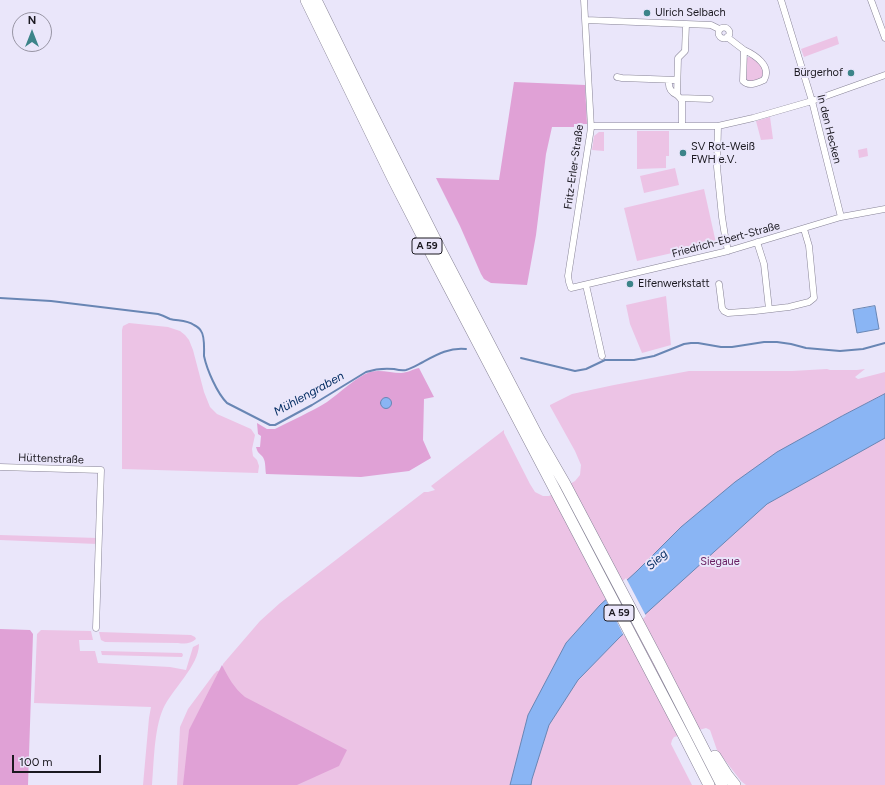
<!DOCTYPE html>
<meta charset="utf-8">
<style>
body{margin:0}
#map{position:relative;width:885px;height:785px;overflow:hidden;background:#eae6fa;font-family:Figtree,sans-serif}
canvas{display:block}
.north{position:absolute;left:12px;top:12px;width:40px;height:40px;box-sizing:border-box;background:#eae6fa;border:1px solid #9794a3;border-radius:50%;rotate:0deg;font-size:11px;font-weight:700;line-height:16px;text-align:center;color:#1b1920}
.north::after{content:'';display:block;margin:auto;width:14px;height:18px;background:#3c8489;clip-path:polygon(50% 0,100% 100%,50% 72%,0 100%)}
.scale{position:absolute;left:12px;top:755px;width:89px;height:18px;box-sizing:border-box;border:2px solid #1b1920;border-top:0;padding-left:5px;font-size:12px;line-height:14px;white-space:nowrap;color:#1b1920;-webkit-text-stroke:3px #eae6fa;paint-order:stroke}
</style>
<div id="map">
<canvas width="885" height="785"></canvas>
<div class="north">N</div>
<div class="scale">100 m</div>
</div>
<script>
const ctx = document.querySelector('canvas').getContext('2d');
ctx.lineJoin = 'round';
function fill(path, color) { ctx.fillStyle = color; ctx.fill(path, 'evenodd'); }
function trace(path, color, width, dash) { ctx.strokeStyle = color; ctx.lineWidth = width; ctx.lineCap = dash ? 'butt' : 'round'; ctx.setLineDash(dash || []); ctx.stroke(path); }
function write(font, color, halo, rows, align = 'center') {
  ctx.font = font + ' Figtree,sans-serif'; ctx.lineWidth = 4; ctx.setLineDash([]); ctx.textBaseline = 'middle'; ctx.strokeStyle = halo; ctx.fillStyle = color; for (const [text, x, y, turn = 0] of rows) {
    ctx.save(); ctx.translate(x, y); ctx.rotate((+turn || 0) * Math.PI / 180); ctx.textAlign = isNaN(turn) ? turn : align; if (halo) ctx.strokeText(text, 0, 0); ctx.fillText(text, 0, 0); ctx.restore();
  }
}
const green = new Path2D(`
 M837,36L839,44L804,57L801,49Z
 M748,57H750L760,63C763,71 766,77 756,80C751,82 750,81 746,79L747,58Z
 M770,117L773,139L761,140L756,121Z
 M637,131H669V156H666V168L637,169Z
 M599,132H604V151L592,150L594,136Z
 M867,148L868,156L859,158L858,150Z
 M675,168L679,185L644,193L640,176Z
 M704,189L716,243L637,261L624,208Z
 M666,296L671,345L642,353L630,324L626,305Z
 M129,323L168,327L180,331L185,335L189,340L193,350L204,392L210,407L217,414L251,429L255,435L252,449L253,456L257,460L259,466L258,473L122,469V330L123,326Z
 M827,369L830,370H857L865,369L855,377L858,379L885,372V785H746L741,781L717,750L710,730L706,728L674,737L672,740L671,744L692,785H177L180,727L188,709L214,674L217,671L222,670L223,664L260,621L280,603L424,492H428L435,490L431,486L504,430V433L530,484L535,492L543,496H549L575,481L580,475L581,465L575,451L550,406V405L572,394L614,385L689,371H792Z
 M0,535L98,538L97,544L0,540Z
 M41,630L91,631L93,640H79L80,651H95L98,663L170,667L186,670L193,647L199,644C199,666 172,689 163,709C154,730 154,762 152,785H143L149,718L151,707L34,703L37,634Z
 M99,632L191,635L195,637L196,639C190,644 185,644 178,643L105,642L101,640Z
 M101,651L182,653L183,655L182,657L102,655Z`);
const forest = new Path2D(`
 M514,82L585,85L587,124H574V127H552L546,154L536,235L527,285L491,283L484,279L481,274L460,226L436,178L499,180Z
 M419,368L434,397L424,399L423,440L431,458L409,471L361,477L266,474C265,468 266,460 262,456C258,452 258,453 256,447H260L261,436L258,434L257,423L267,429H275C292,420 311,412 327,402C340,393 356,377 370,372C380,369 391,373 401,373C407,373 413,369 419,368Z
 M0,629L30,630L33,634L28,785H0Z
 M222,665C228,677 234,688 245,697L347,750L339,766L297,785H183L189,730Z`);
const water = new Path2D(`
 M875,306L879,329L857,333L853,310Z
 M885,394V438L767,504L620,637L578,680L549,725L532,779L531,785H510L528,715L566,643L600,605L637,571L681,527L735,482L777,452L842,416Z
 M380.5 403a5.5 5.5 0 1 1 11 0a5.5 5.5 0 1 1-11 0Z`);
const pier = new Path2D(`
 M626,578L646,616L624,636L605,598Z`);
const stream = new Path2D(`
 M0,298L51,301L158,314C162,315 166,317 170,319C178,321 187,320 194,325C196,326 200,329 201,331C205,336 204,349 204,356C207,370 217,393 227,403L270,425H275L312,405L366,372C375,369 384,368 394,369C398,370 402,371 406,370C412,368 417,365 423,362C436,355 450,347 466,349
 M521,358L575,371L586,369L605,360H634L654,356L684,344L691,343H698L721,347H732L764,342H777L791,344L806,348L840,351L863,349L885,343`);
const street = new Path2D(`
 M584,0L591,128L568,276L569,282L571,288L728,251L841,217L885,209
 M781,0L812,101L841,217
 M871,0L885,38
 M586,20L711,25L719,29
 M718.5 33a5.5 5.5 0 1 1 11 0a5.5 5.5 0 1 1-11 0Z
 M727,37L744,50
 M744,50C755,55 772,66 764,80C757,83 749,87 743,81Z
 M617,77L622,78L677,80
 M669,80C668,87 670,92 677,95
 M680,98L710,99
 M591,126H718L753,118L812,101L885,75
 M682,126V101L680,98L677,95L678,58L685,51L686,24
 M718,126L717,167L722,217L725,236L728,251
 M757,242L764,264L769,309
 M719,284L722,308L724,311L728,313L755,311L789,307L809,302L814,298L809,246L804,229
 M586,285L602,356
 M0,467L101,470L96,628`);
const highway = new Path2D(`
 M306,0L393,179L433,257L684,736L709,785
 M316,0L366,102L442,253L539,439L565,484L659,662L722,785
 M715,756L727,775L735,785`);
const markers = [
 [647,13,4,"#3c8489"],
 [851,73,4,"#3c8489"],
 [683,153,4,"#3c8489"],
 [630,284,4,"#3c8489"]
];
const shields = [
 [427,246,30],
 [619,613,30]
];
const shieldNames = [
 ["A 59",427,246],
 ["A 59",619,613]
];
const poiNames = [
 ["Ulrich Selbach",655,13],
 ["Bürgerhof",843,73,"right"],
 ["SV Rot-Weiß",691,147],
 ["FWH e.V.",691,160],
 ["Elfenwerkstatt",638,284]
];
const streetNames = [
 ["In den Hecken",829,129,76],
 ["Fritz-Erler-Straße",574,167,-82],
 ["Friedrich-Ebert-Straße",726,240,-15],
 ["Hüttenstraße",51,459,2]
];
const parkNames = [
 ["Siegaue",720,562]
];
const waterNames = [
 ["Mühlengraben",309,394,-29],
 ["Sieg",657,560,-42]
];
fill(green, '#ecc3e5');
fill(forest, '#e0a1d6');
fill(water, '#8ab5f4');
trace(water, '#6986b4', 1);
fill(pier, '#eae6fa');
trace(stream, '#6986b4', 2);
trace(street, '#878396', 7);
trace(highway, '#878396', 12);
trace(street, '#fff', 6);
trace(highway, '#fff', 11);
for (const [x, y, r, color] of markers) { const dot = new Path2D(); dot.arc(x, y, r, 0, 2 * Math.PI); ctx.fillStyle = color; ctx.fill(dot); trace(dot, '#eae6fa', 1.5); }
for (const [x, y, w] of shields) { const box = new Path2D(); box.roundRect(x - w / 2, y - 8, w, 16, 3); ctx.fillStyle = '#eae6fa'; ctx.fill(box); trace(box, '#1b1920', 1); }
write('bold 10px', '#1b1920', null, shieldNames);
write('11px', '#1b1920', '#eae6fa', poiNames, 'left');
write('11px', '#1b1920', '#eae6fa', streetNames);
write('11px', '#692062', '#eae6fa', parkNames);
write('italic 12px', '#042d63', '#eae6fa', waterNames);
</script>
